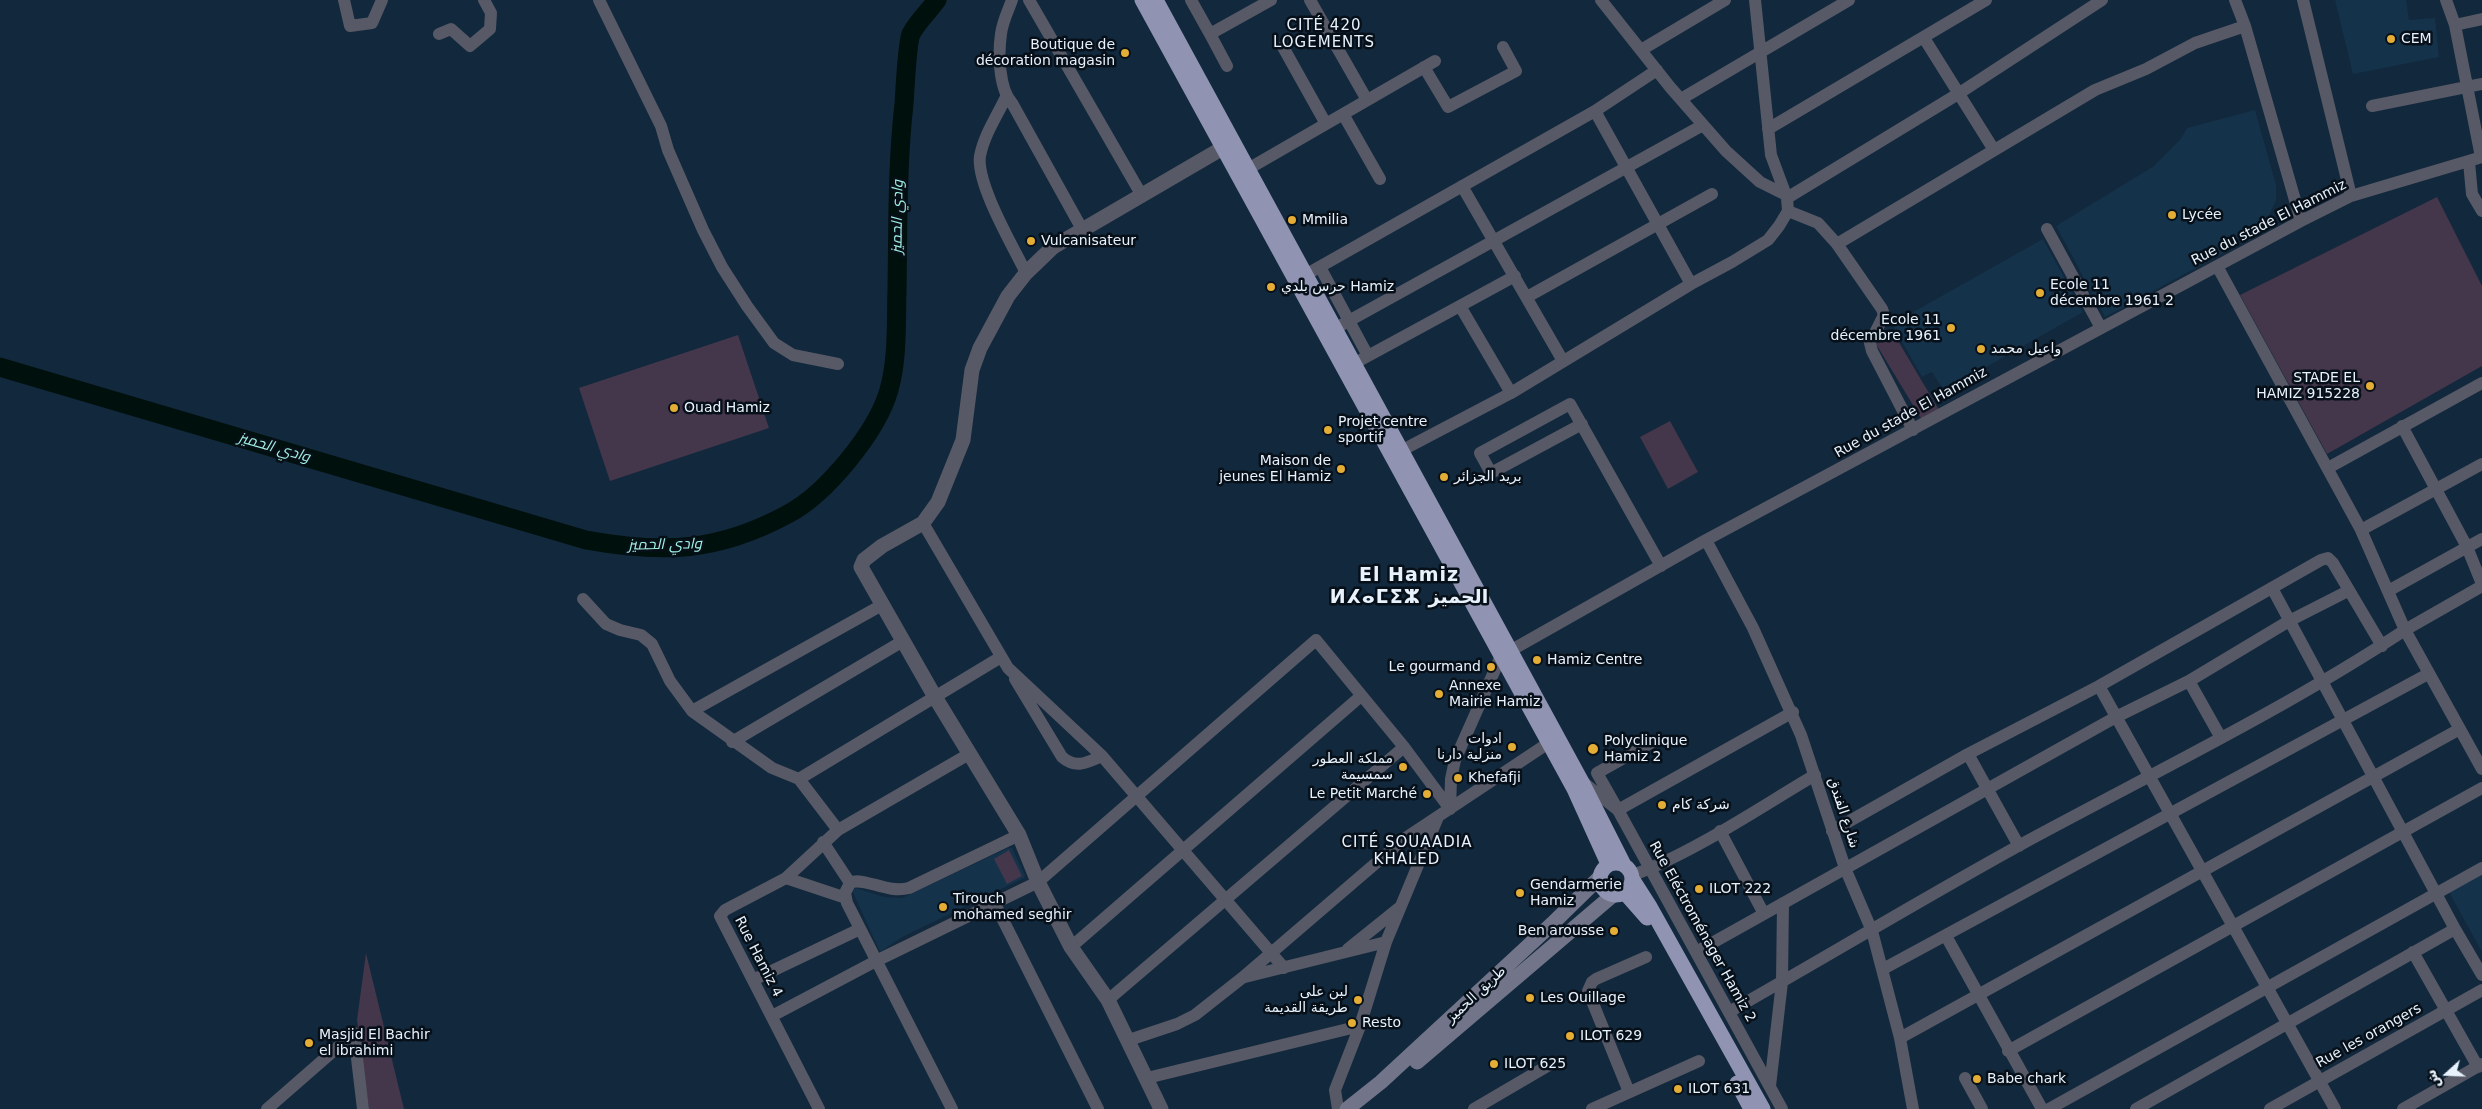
<!DOCTYPE html>
<meta charset="utf-8">
<style>
body{margin:0}
#map{position:relative;width:2482px;height:1109px;overflow:hidden;background:#12283c;font-family:"DejaVu Sans",Cairo,sans-serif}
canvas{display:block}
.north{position:absolute;left:2422px;top:1049px;width:50px;height:50px;-webkit-text-stroke:4px #071019;paint-order:stroke;rotate:250deg;font-size:14px;font-weight:700;line-height:20px;text-align:center;color:#e7f2fd}
.north::after{content:'';display:block;margin:auto;width:18px;height:22px;background:#e7f2fd;clip-path:polygon(50% 0,100% 100%,50% 72%,0 100%)}
</style>
<div id="map">
<canvas width="2482" height="1109"></canvas>
<div class="north">ش</div>
</div>
<script>
const ctx = document.querySelector('canvas').getContext('2d');
ctx.lineJoin = 'round';
function fill(path, color) { ctx.fillStyle = color; ctx.fill(path, 'evenodd'); }
function trace(path, color, width, dash) { ctx.strokeStyle = color; ctx.lineWidth = width; ctx.lineCap = dash ? 'butt' : 'round'; ctx.setLineDash(dash || []); ctx.stroke(path); }
function write(font, color, halo, rows, align = 'center') {
  ctx.font = font + ' "DejaVu Sans",Cairo,"Noto Sans Tifinagh",sans-serif'; ctx.lineWidth = 5; ctx.setLineDash([]); ctx.textBaseline = 'middle'; ctx.strokeStyle = halo; ctx.fillStyle = color; for (const [text, x, y, turn = 0] of rows) {
    ctx.save(); ctx.translate(x, y); ctx.rotate((+turn || 0) * Math.PI / 180); ctx.textAlign = isNaN(turn) ? turn : align; if (halo) ctx.strokeText(text, 0, 0); ctx.fillText(text, 0, 0); ctx.restore();
  }
}
const built = new Path2D(`
 M2335,0H2406L2409,20L2435,18L2439,57L2353,74Z
 M2255,110L2276,185V200L2267,220L2237,239L2238,245L2105,317L2056,226L2154,166L2180,140L2187,128Z
 M2043,239L2083,312L1944,391L1932,372L1922,377L1892,324Z
 M1008,848H1012L1025,875L1024,878L902,937L880,952L852,890L856,888L884,897L902,898Z
 M2482,873V952L2449,892Z`);
const green = new Path2D(`
 M2437,197L2482,286V366L2327,454L2240,295Z
 M1894,334L1939,410L1922,420L1876,344Z
 M738,335L769,428L610,481L579,388Z
 M1670,421L1698,472L1668,489L1640,437Z
 M1009,850L1022,876L1007,884L994,859Z
 M366,953L404,1109H369L357,1020Z`);
const river = new Path2D(`
 M0,367L586,540C663,554 718,552 788,514C826,494 877,432 889,390C898,358 896,322 897,290C898,228 897,165 904,104C905,90 907,44 911,34C917,22 929,11 937,0`);
const minor = new Path2D(`
 M344,0L350,26L372,23L382,0
 M599,0L661,126L668,150L703,230L722,267L747,306L774,343L793,355L838,364
 M1012,0C1008,11 1002,23 1001,34C998,54 999,89 1012,103L1082,229
 M1029,0L1141,194
 M1191,0L1210,34L1271,0
 M1310,0L1367,100
 M1601,0L1670,87L1726,151L1760,182L1786,195
 M2235,0L2245,26L2301,221
 M2303,0L2351,196
 M2446,0L2455,25L2481,157
 M2455,25L2482,19
 M439,34L451,29L470,46L490,29L491,13L484,0
 M1210,34L1227,66
 M1924,38L1994,150
 M1283,47L1326,124
 M1641,50L1725,0
 M1424,67L1448,107L1516,71L1503,47
 M1006,97C997,116 984,135 980,156C976,184 1013,246 1026,273
 M1681,99L1849,0
 M2372,106L2482,84
 M1595,111L1657,70
 M1343,114L1380,179
 M1768,129L1986,0
 M2469,162L2472,194L2482,211
 M1248,169L1435,61
 M1462,186L1563,361
 M1787,198L1958,94L2102,0
 M1788,211L1818,223L1837,244L1882,309L1884,315L1870,343L1872,351L1913,430
 M2047,229L2101,328
 M1837,244L2095,90L2146,69L2195,43L2245,26
 M2217,266L2361,530L2405,630L2482,586
 M1320,267L1368,356
 M1307,274L1595,111L1691,284
 M1527,297L1712,194
 M1460,306L1511,393
 M1336,328L1703,125
 M1355,363L1515,276
 M1582,424L1491,473L1480,453L1570,404L1661,566
 M2402,426L2467,547L2482,584
 M1393,455L1511,393L1691,284L1732,262L1768,240L1779,226L1788,211L1787,198L1771,155L1755,0
 M2328,468L2482,383
 M923,523L1008,668L1102,756L1284,968
 M2361,530L2482,464
 M1706,540L1753,628L1801,735L1845,868L1872,931L1900,1038L1913,1109
 M2272,588L2455,929
 M2388,591L2482,539
 M583,599L606,624L620,630L641,635L652,644L670,681L692,711L772,768L799,779L838,830L969,754
 M1015,679L1062,757C1076,769 1086,763 1102,756
 M2189,681L2221,738
 M2099,686L2335,1109
 M692,711L882,605
 M1654,741L1597,773L1618,810L1793,712
 M732,742L903,641
 M1968,754L2019,846
 M799,779L1001,657
 M1584,783L1618,810L1782,1109
 M1450,809L1451,779L1455,760L1501,656L1706,540L2301,221L2351,196L2482,157
 M1720,831L1764,914
 M1832,831L1968,754L2099,686L2321,560L2328,558L2333,563L2382,646
 M823,842L850,883
 M1633,875C1693,853 1759,808 1815,775
 M786,878L838,830
 M995,904L1098,1109
 M1946,936L2042,1109
 M1071,947L1361,696
 M1348,949L1399,908
 M1696,952L2116,717L2189,681L2289,621L2348,591
 M2413,952L2478,1067
 M1883,969L2428,674
 M1245,977L1386,942
 M753,980L860,929
 M1108,1000L1404,747
 M1729,1012C1826,957 1922,899 2020,845C2149,775 2282,711 2405,630L2482,769
 M772,1016L876,961L1038,882L1316,640L1404,747L1450,809
 M354,1033L363,1109
 M1900,1038L2458,730
 M1129,1040L1177,1024L1195,1015L1242,978L1404,839L1547,744
 M2008,1051L2482,788
 M1147,1078L1360,1026
 M1965,1078L1982,1109
 M1770,1086L1782,982L1783,903
 M1629,1092L1588,991L1592,982L1596,979L1646,957
 M267,1109L354,1033
 M819,1109L720,916L725,910L786,878L846,898
 M952,1109L847,903L845,893L850,883C863,876 887,894 909,888L1019,835
 M1338,1109L1335,1090L1360,1026L1386,942L1438,817
 M1474,1109L1549,1065
 M1592,1109L1699,1061
 M2049,1109L2482,868
 M2136,1109L2455,929L2482,975
 M2270,1109L2482,990
 M2403,1109L2482,1064`);
const tertiary = new Path2D(`
 M1161,1109L1108,1000L1071,947L1038,882L1019,835L935,697L861,567L864,560L882,546L923,523L938,502L963,440L972,370L980,348L1008,296L1026,273L1053,247L1233,142`);
const secondary = new Path2D(`
 M1417,1062L1613,895
 M1347,1109L1381,1082L1552,924L1600,877`);
const trunk = new Path2D(`
 M1142,0L1574,789L1608,864
 M1156,0L1582,782L1623,863
 M1600 879a16 16 0 1 1 32 0a16 16 0 1 1-32 0Z
 M1633,880L1649,905L1763,1109
 M1625,893L1647,918
 M1737,1083L1751,1109`);
const markers = [
 [2391,39,5,"#e4ad35"],
 [1125,53,5,"#e4ad35"],
 [2172,215,5,"#e4ad35"],
 [1292,220,5,"#e4ad35"],
 [1031,241,5,"#e4ad35"],
 [1271,287,5,"#e4ad35"],
 [2040,293,5,"#e4ad35"],
 [1951,328,5,"#e4ad35"],
 [1981,349,5,"#e4ad35"],
 [2370,386,5,"#e4ad35"],
 [674,408,5,"#e4ad35"],
 [1328,430,5,"#e4ad35"],
 [1341,469,5,"#e4ad35"],
 [1444,477,5,"#e4ad35"],
 [1537,660,5,"#e4ad35"],
 [1491,667,5,"#e4ad35"],
 [1439,694,5,"#e4ad35"],
 [1512,747,5,"#e4ad35"],
 [1593,749,6,"#e4ad35"],
 [1403,767,5,"#e4ad35"],
 [1458,778,5,"#e4ad35"],
 [1427,794,5,"#e4ad35"],
 [1662,805,5,"#e4ad35"],
 [1699,889,5,"#e4ad35"],
 [1520,893,5,"#e4ad35"],
 [943,907,5,"#e4ad35"],
 [1614,931,5,"#e4ad35"],
 [1530,998,5,"#e4ad35"],
 [1358,1000,5,"#e4ad35"],
 [1352,1023,5,"#e4ad35"],
 [1570,1036,5,"#e4ad35"],
 [309,1043,5,"#e4ad35"],
 [1494,1064,5,"#e4ad35"],
 [1977,1079,5,"#e4ad35"],
 [1678,1089,5,"#e4ad35"]
];
const poiNames = [
 ["CEM",2401,39],
 ["Boutique de",1115,45,"right"],
 ["décoration magasin",1115,61,"right"],
 ["Lycée",2182,215],
 ["Mmilia",1302,220],
 ["Vulcanisateur",1041,241],
 ["Ecole 11",2050,285],
 ["décembre 1961 2",2050,301],
 ["حرس بلدي Hamiz",1281,287],
 ["Ecole 11",1941,320,"right"],
 ["décembre 1961",1941,336,"right"],
 ["واعيل محمد",1991,349],
 ["STADE EL",2360,378,"right"],
 ["HAMIZ 915228",2360,394,"right"],
 ["Ouad Hamiz",684,408],
 ["Projet centre",1338,422],
 ["sportif",1338,438],
 ["Maison de",1331,461,"right"],
 ["jeunes El Hamiz",1331,477,"right"],
 ["بريد الجزائر",1454,477],
 ["Hamiz Centre",1547,660],
 ["Le gourmand",1481,667,"right"],
 ["Annexe",1449,686],
 ["Mairie Hamiz",1449,702],
 ["ادوات",1502,739,"right"],
 ["منزلية دارنا",1502,755,"right"],
 ["Polyclinique",1604,741],
 ["Hamiz 2",1604,757],
 ["مملكة العطور",1393,759,"right"],
 ["سمسيمة",1393,775,"right"],
 ["Khefafji",1468,778],
 ["Le Petit Marché",1417,794,"right"],
 ["شركة كام",1672,805],
 ["Gendarmerie",1530,885],
 ["Hamiz",1530,901],
 ["ILOT 222",1709,889],
 ["Tirouch",953,899],
 ["mohamed seghir",953,915],
 ["Ben arousse",1604,931,"right"],
 ["لبن على",1348,992,"right"],
 ["طريقة القديمة",1348,1008,"right"],
 ["Les Ouillage",1540,998],
 ["Resto",1362,1023],
 ["Masjid El Bachir",319,1035],
 ["el ibrahimi",319,1051],
 ["ILOT 629",1580,1036],
 ["ILOT 625",1504,1064],
 ["Babe chark",1987,1079],
 ["ILOT 631",1688,1089]
];
const streetNames = [
 ["Rue du stade El Hammiz",2269,223,-27],
 ["Rue du stade El Hammiz",1911,413,-29],
 ["شارع الفندق",1843,813,72],
 ["Rue Eléctroménager Hamiz 2",1702,932,61],
 ["Rue Hamiz 4",758,957,63],
 ["طريق الحميز",1476,995,-43],
 ["Rue les orangers",2369,1036,-29]
];
const neighbourhoodNames = [
 ["CITÉ 420",1324,26],
 ["LOGEMENTS",1324,43],
 ["CITÉ SOUAADIA",1407,843],
 ["KHALED",1407,860]
];
const waterNames = [
 ["وادي الحميز",898,217,-89],
 ["وادي الحميز",274,448,16],
 ["وادي الحميز",665,545,-1]
];
const districtNames = [
 ["El Hamiz",1409,576],
 ["ⵍⵃⴰⵎⵉⵣ الحميز",1409,598]
];
fill(built, '#15324b');
fill(green, '#44364b');
trace(river, '#00100c', 19);
trace(minor, '#575966', 12);
trace(tertiary, '#575966', 15);
trace(secondary, '#727589', 15);
trace(trunk, '#9094b2', 15);
for (const [x, y, r, color] of markers) { const dot = new Path2D(); dot.arc(x, y, r, 0, 2 * Math.PI); ctx.fillStyle = color; ctx.fill(dot); trace(dot, '#071019', 2); }
write('14px', '#e7f2fd', '#071019', poiNames, 'left');
write('14px', '#e7f2fd', '#071019', streetNames);
ctx.letterSpacing = '1px';
write('15px', '#e7f2fd', '#071019', neighbourhoodNames);
ctx.letterSpacing = '0px';
write('italic 15px', '#a2f3e4', '#071019', waterNames);
ctx.letterSpacing = '1px';
write('bold 19px', '#e7f2fd', '#071019', districtNames);
ctx.letterSpacing = '0px';
</script>
